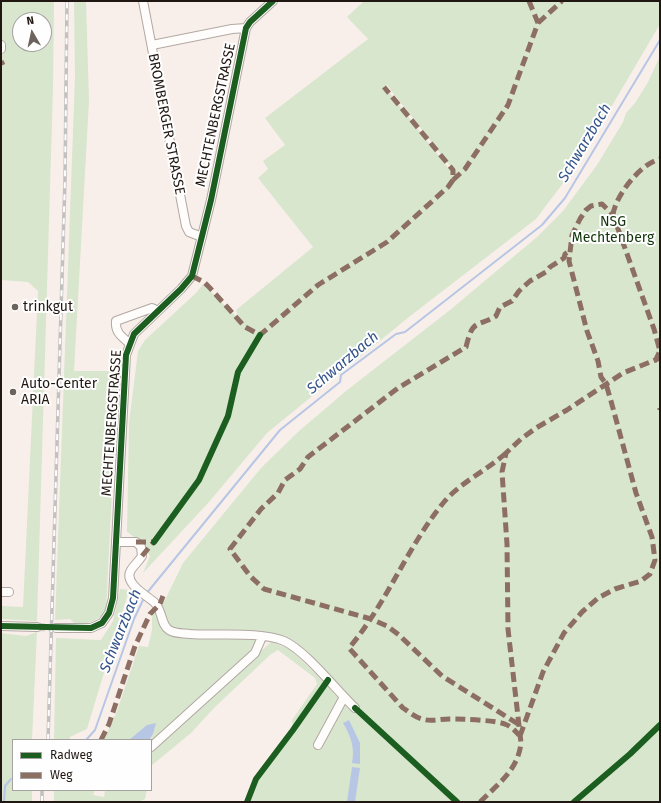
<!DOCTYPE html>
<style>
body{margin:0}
#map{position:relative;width:661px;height:803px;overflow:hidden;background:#f9efea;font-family:"Fira Sans",sans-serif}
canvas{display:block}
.frame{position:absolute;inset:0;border:2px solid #211712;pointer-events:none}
.legend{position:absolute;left:12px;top:739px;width:140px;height:52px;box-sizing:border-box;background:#fefefe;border:1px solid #a6a2a0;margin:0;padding:5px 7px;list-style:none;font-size:12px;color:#211712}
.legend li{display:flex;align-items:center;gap:8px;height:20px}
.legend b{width:20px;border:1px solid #a6a2a0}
.north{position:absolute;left:12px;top:12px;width:40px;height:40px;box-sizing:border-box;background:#fefefe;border:1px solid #a6a2a0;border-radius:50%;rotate:351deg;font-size:11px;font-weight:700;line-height:16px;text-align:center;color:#211712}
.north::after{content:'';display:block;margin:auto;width:14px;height:18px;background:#6d635e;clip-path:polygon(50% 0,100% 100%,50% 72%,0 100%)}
</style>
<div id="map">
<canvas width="661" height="803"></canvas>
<div class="frame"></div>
<ul class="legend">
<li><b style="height:5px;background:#1b5e20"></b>Radweg</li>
<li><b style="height:5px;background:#8d6e63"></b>Weg</li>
</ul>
<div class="north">N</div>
</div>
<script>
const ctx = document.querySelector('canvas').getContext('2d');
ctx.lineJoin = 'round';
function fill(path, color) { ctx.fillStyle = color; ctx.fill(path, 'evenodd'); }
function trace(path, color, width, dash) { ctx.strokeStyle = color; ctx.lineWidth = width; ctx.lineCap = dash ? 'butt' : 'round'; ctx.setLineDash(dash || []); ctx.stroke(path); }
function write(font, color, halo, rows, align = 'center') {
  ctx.font = font + ' "Fira Sans",sans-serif'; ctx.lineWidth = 4; ctx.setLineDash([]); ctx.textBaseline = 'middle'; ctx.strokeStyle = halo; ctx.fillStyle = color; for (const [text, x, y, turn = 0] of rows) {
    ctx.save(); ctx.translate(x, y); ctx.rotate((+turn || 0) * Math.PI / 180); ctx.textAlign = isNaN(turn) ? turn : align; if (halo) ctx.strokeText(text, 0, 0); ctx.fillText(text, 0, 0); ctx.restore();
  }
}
const green = new Path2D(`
 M1,1H54L53,89L37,621L1,619V606L23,607L38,291L28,282L1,280ZM20,20H44V44H20Z
 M74,1H86L89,101L74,371H118L106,611C96,622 89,624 75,624L70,619L55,620L75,77Z
 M364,1H660V24L579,162L536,219L409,317L267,433L209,502L143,573L150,556L140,541L127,532L129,423L138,351L145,340L196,293L203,284L239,319L236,310L313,247L258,178L268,169L263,161L285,145L265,118L368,39L347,17ZM387,85L451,167L449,169L385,87Z
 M660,56V802H458L327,682L296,648L261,638L255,649L151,744V740H104L117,711L139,646L148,647L152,630V615L165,600L183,563L261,468L299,431L346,391L450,310L537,237L563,211L597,165L623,122L626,113L635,103L648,82Z
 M120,589L129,590L87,729L70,737V740H54L56,638L101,640L113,621Z
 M37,632L32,740H13V790H32V802H1V633L26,636Z
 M271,642L290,649L324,682L293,730L292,720L317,684L315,678L278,650L270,655L214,708L191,733L151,766V752Z
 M327,682L456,802H248L257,779L294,730Z
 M54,790H95L93,795L104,797L105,790H147L145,799L138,802H54Z`);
const water = new Path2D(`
 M349,720L360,743V764L352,763C355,748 351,736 343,723Z
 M156,723L153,734L149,740H129L147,725Z
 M352,767L360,768L355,802H347Z`);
const stream = new Path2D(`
 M146,594L280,430L340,382L341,375L396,334L405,332L542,225L565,198L660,40
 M86,740L95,730L134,619L144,598
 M4,802L5,786L11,779`);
const minorTunnel = new Path2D(`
 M37,627L56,628`);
const minor = new Path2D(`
 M143,1L186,226L189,232L202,237
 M1,45V49
 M152,45L232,29L246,28
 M129,343C121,336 115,332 116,321L152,308L158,311
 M117,542H136L141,547L142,556C139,561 134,565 131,570C123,583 146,595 154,602C163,610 160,624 169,630C175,634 183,633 190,634C216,636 260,631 284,641C305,650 337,691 355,708
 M1,592H9
 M1,626L37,627
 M56,628H91L102,623L109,613L113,598L126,355L134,334L181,289L192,276L211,200L246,28L250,22L273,1
 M318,745L344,697
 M151,747L255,653L262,637`);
const rail = new Path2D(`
 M48,740L65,179L67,1
 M42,802V790`);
const quiet = new Path2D(`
 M538,23L562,1
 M1,61L3,65
 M453,180L465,169L508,105L538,23L529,1
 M613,215C615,196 641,163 660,159
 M192,276L204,282L210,288L245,327L260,335L318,285L387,242L448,187L453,180V170L384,87
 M660,408V410
 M506,453C486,471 461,482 444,502C407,547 387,603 349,648L403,708C409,712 415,717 422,719C431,722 440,719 449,719C461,719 499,720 507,725C512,727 515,731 519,735
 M136,542H154
 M142,556L156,539
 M518,724L442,676L399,635L387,626L371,619L264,589L250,576L230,549L261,509L278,493L285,480L300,469L308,457L398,388L466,347C473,318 476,328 496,316L500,307L512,301L519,291L530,281L546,272L550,267L564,258L565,254L571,250
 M520,736L543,672L564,633L582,612L598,598L615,589L641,581L650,574L655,560L652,537L636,493L611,401L606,384L601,377L598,361L587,331L569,261L572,235L580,219L586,210L591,206L602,204L613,215L654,329L660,351L656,359L660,363
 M101,740L109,724L135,646L150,614L160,604L163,596
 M480,802C498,784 518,770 521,743L508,629L507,544L502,472L506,453L521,439L536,428L567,410L623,373L660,358`);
const cycleway = new Path2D(`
 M154,542L199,480L228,416L238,372L260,335
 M1,626L91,628L102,623L109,613L113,598L126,355L134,334L181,289L192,276L211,200L246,28L250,22L273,1
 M355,708L457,802
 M247,802L256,779L293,730L328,680
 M574,802L630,754L660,725`);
const markers = [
 [15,307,4,"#6d635e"],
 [13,392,4,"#6d635e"]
];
const streetNames = [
 ["MECHTENBERGSTRASSE",216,115,-78],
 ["BROMBERGER STRASSE",166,124,79],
 ["MECHTENBERGSTRASSE",112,423,-86]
];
const parkNames = [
 ["NSG",613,222],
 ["Mechtenberg",613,238]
];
const poiNames = [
 ["trinkgut",23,307],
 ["Auto-Center",21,384],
 ["ARIA",21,400]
];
const waterNames = [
 ["Schwarzbach",585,143,-59],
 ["Schwarzbach",343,363,-40],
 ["Schwarzbach",121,631,-68]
];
fill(green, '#d8e6ce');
fill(water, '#b6c6e4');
trace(stream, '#b6c6e4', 2);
trace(minorTunnel, '#d9cfca', 8, [8, 4]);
trace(minor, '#b2a8a3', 10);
trace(minor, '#fefdfc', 8);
trace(rail, '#c3c1c0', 3.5);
trace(rail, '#fefefe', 2, [6]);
trace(quiet, '#8d6e63', 5, [10, 5]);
trace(cycleway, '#1b5e20', 6);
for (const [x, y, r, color] of markers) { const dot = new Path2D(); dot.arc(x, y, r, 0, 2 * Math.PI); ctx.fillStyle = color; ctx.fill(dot); trace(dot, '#fefefe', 1.5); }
write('14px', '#211712', '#fefefe', streetNames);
write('14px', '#113409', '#fefefe', parkNames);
write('14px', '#211712', '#fefefe', poiNames, 'left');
write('italic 15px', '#32538a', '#fefefe', waterNames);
</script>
